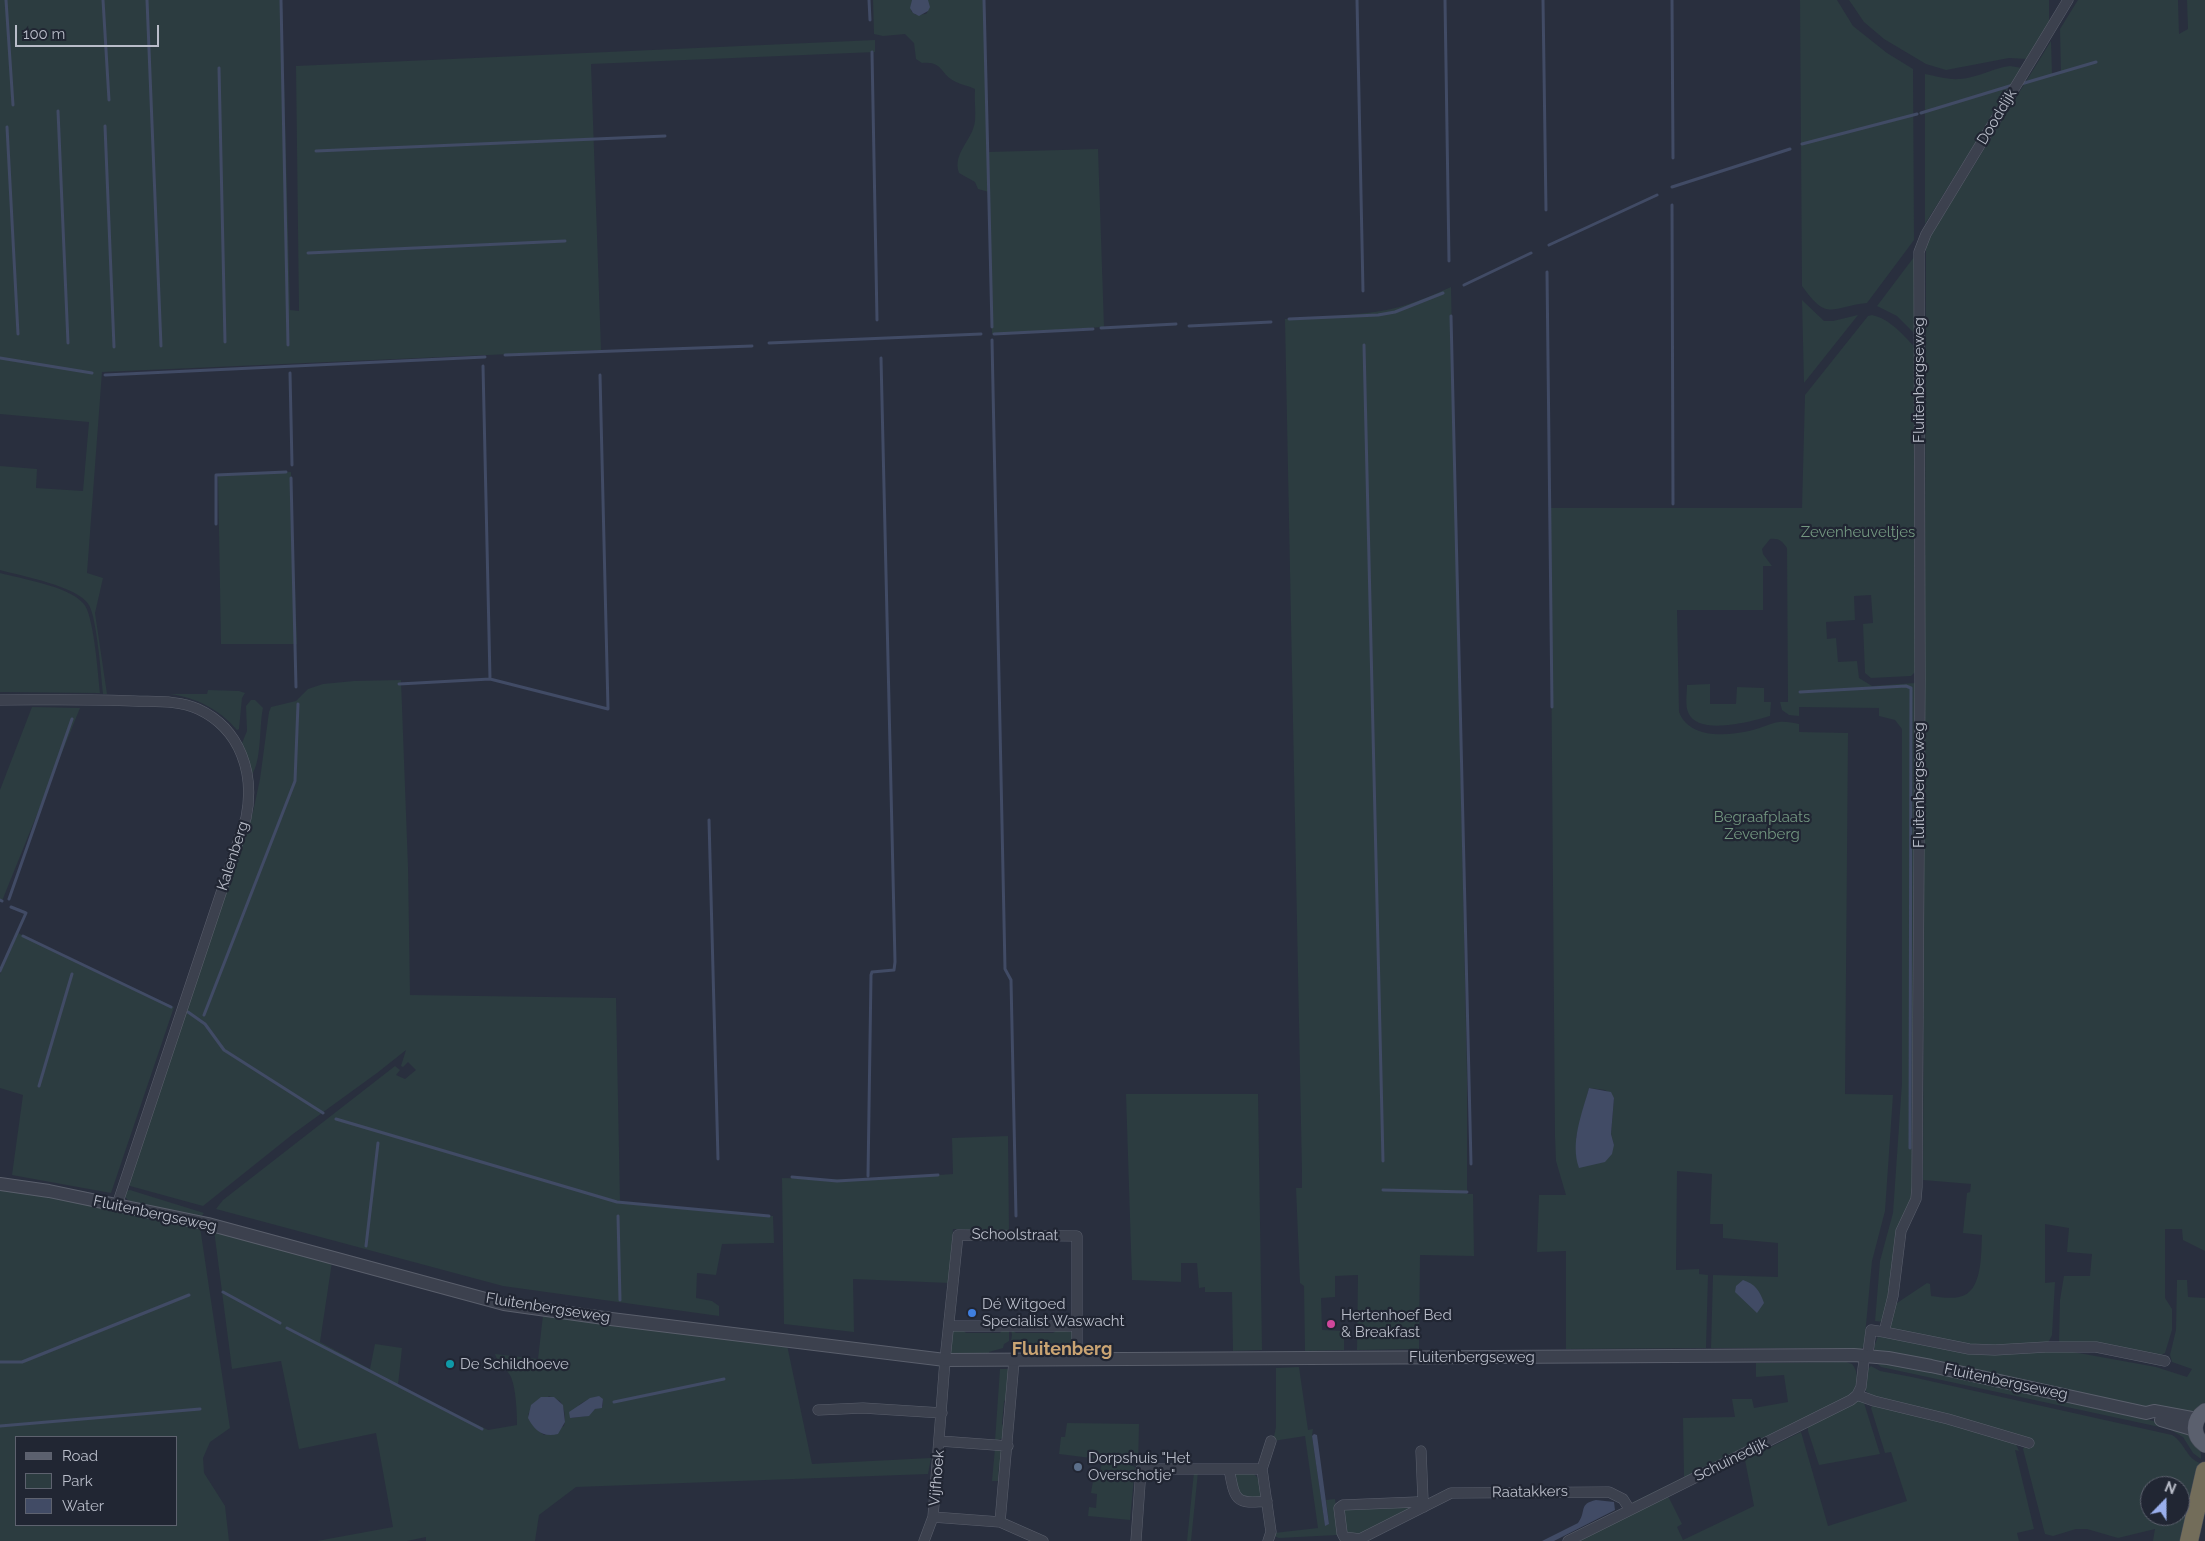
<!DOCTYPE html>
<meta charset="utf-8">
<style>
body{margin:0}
#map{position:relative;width:2205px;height:1541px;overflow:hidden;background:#292f3e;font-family:Raleway,sans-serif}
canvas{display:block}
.legend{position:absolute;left:15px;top:1436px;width:162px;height:90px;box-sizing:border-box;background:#212633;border:1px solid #5e626f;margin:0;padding:6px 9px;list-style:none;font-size:15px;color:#b9bdc9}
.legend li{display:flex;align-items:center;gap:10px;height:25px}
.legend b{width:25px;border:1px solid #5e626f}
.north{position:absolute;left:2140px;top:1476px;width:50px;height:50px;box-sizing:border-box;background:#212633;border:1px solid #5e626f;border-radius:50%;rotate:22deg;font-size:14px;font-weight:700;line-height:20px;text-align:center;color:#b9bdc9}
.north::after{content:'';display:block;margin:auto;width:18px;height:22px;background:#9aafec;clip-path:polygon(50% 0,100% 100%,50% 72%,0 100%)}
.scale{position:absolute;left:15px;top:25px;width:144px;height:22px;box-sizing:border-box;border:2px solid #b9bdc9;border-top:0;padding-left:6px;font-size:15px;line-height:18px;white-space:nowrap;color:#b9bdc9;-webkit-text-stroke:4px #212633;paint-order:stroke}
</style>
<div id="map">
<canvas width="2205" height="1541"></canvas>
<ul class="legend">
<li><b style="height:6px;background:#5b606e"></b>Road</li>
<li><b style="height:14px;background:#2c3c40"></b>Park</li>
<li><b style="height:14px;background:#414b65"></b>Water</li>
</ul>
<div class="north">N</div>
<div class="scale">100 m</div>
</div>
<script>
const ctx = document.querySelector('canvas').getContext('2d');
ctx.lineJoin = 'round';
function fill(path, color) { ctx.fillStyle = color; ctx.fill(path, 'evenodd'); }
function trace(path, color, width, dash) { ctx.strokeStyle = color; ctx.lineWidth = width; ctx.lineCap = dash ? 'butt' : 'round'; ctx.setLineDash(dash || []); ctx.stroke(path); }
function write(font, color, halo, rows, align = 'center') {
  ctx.font = font + ' Raleway,sans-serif'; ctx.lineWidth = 4.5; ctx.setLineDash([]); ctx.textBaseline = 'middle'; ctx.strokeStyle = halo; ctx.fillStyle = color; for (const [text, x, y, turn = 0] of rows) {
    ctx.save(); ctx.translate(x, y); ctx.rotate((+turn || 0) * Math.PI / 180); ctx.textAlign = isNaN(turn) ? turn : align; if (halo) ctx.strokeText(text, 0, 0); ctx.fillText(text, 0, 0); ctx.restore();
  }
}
const green = new Path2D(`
 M0,0H282L290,310L299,311L296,66L875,40V52L591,64L601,350L102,372L87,573L103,578L95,613L107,694H103C101,674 97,620 89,605C78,586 21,576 0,570V466L37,469L36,488L83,491L89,422L0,414Z
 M873,0H912L911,11L916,15L926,14L928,11V0H985L988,152L1098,149L1104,327L992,334L989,192L978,189L975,182L959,173C952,153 973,140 975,121C976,110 974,100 975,89C969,86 962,85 956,82C939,74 944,61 922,63L916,59L914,43L905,34L883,36L874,34Z
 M1800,0H1837L1853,26L1887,53L1913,69L1914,240L1867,303C1830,307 1828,322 1802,286Z
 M1849,0H2049V25L2028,59L2009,58L1946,70L1926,64L1884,39L1864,22Z
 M2078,0H2178L2179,34L2188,29L2187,0H2205V1251L2183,1240L2182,1229H2165V1298L2172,1309V1330L2165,1353L2159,1356L2059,1343L2060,1300L2064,1276H2090L2092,1254L2067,1252L2069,1228L2045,1224V1283L2055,1282L2052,1335L2048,1343L1981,1348L1890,1329L1889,1325L1894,1305L1927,1283L1930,1284L1931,1296C1939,1297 1950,1299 1959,1297C1983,1293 1981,1253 1982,1235L1963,1233L1967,1193L1970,1192L1971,1184L1923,1180L1926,243L2051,41L2052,74L2061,72L2060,29Z
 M2010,66L2022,68L1925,224V74C1936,76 1948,80 1960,79C1977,78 1993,68 2010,66Z
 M1914,257V333L1897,316L1877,306Z
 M1451,287L1467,1077V1194H1473L1474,1256L1420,1255L1419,1349L1357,1350L1358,1275L1335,1276V1297L1321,1298L1322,1330L1344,1331V1350L1305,1351L1304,1286L1300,1283L1296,1188H1302V1173L1285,319C1317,317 1349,316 1381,311C1406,307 1428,297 1451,287Z
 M1802,300L1824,321H1833L1858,315L1804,383Z
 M1872,315C1890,319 1902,334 1914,346L1915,672L1911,676L1871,678L1865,673L1863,624L1873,623L1871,595L1854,596L1855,620L1826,622L1827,639L1836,638L1838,662L1857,661L1859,678L1872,686L1915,683V1190L1884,1322L1875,1321L1880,1261L1893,1213L1902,1083V729L1895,720L1879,716V708L1799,707V716L1789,715L1782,710L1780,702H1788L1787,548C1782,541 1779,538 1770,539L1762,549L1763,554L1772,566H1763V610H1677L1679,712C1690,740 1728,736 1753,730C1762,728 1770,723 1779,722C1785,721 1793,723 1799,724V732L1848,733L1845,1094L1893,1095L1885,1211L1872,1261L1864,1346L1860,1350L1839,1351L1838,1348H1711L1713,1275L1778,1277V1243L1723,1238V1224H1710L1712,1174L1677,1171L1676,1270L1699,1269V1274L1708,1275L1706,1348L1566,1349V1251L1537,1252L1539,1195H1566L1556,1161L1555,1137L1550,508H1802L1805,395L1868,316ZM1589,1088L1605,1090L1614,1098L1611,1134L1614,1145L1576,1138Z
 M291,472L297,644H221L218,474Z
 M0,573C22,579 68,586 83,603C94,613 98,676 100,693L0,692Z
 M401,680L408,867L410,995L616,998L620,1203L773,1216L774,1243L722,1244L716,1275L697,1273L696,1298L712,1301L719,1306V1316L503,1286L216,1209L223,1200L395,1066L400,1070L396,1075L405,1079L416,1070L408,1062L403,1067L401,1066L406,1050L377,1073L293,1134L203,1206L130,1186L127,1182L253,812L260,779L269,712L271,707L296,701L308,689L323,684L354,681Z
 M1710,684V704H1736L1737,687L1764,688V702H1771L1770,716C1753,721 1697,737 1688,712C1685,705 1687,693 1687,685Z
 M208,690L239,691L245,693L242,698L239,729L237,730C219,709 197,698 170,694H207Z
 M251,700H255L263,708C259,726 262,762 251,776L242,743L247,731L246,706Z
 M32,707L80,708L2,901L0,900V790Z
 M18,933L174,1007L111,1193L12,1175L23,1095L0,1088V974Z
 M1126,1094H1258L1262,1350L1233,1351L1232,1292H1205V1287L1199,1288L1197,1263H1181V1282L1132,1280Z
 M1008,1136L1009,1231L953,1229L949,1283L853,1279L854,1332L784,1324L782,1178L866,1180L953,1174L952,1138Z
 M0,1189L43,1195L200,1227L230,1428L210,1442L203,1458L204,1473L225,1506L229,1541H0ZM16,1437H176V1525H16Z
 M130,1190L204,1213L201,1217L130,1202L124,1196V1191Z
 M214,1230L332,1262L320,1342L370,1369L375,1344L402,1348L398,1385L488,1430L517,1425C517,1412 516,1389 511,1377C507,1368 498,1365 495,1354L538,1359L543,1315L787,1345L812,1464L931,1458L928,1474L576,1487L539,1515L535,1541H426V1537L407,1541H317L393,1527L376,1433L299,1449L281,1361L232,1369ZM549,1396L560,1401C565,1409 566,1418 564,1426L544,1435L534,1427L528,1414ZM589,1399H603V1406L595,1409L586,1416L572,1418L580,1404Z
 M2177,1280H2187L2188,1297L2205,1298V1407L2194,1414H2182L1876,1352L1874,1347L1878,1336L1966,1351L2062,1350L2156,1367L2187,1377L2192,1369L2172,1362L2170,1355L2176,1330Z
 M962,1329L966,1333H1000L1003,1329H1009V1341L1004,1344L1003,1348L989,1352V1357L952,1354L950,1351C951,1338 947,1330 962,1329Z
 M1011,1329L1016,1333H1053L1057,1330L1073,1332V1352L1071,1354L1028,1357V1352L1014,1348V1344L1011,1341L1012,1335Z
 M1846,1362L1852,1364C1861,1375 1857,1389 1847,1399L1635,1505L1633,1502L1684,1477L1683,1418L1735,1417L1732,1399H1752L1754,1408L1788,1402L1784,1375L1756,1377V1363Z
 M1876,1362H1887L2135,1416L2182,1429C2191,1433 2203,1448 2201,1459L2193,1453L2183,1437L2169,1429L1881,1367Z
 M1871,1366L1880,1371L1912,1377L2172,1435C2185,1443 2186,1458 2200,1463L2182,1541H2153L2155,1529L2118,1538L2087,1529H2076L2053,1536L2045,1534L2023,1449L2025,1445L1875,1400L1865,1390L1867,1370ZM2150,1486H2180V1516H2150Z
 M1299,1367L1308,1430L1313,1429L1312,1436L1325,1525L1329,1524L1326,1500L1335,1499L1339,1531L1337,1535L1279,1538L1274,1536V1533L1318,1528L1305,1436L1273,1441L1276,1427V1368Z
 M1000,1369H1008L1007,1400L1004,1401L1002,1424L1005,1427L1003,1438L995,1441Z
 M1861,1400L1864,1403L1880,1454L1819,1465L1808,1431V1424L1855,1401Z
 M1873,1403L1914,1413L2016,1444L2019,1451L2015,1450L2034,1529L2017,1533L2019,1541H1579L1668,1496L1682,1524L1677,1527L1683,1540L1754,1506L1745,1460L1801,1432L1828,1526L1907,1501L1891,1452L1885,1453L1871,1408Z
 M1067,1423L1139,1424L1138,1467L1131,1463L1059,1454L1061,1437H1065Z
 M995,1448C1003,1450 1002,1455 1002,1463L999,1465L998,1481H992Z
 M1102,1462L1130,1465L1135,1467L1130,1520L1088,1516L1089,1507L1096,1508L1097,1494L1091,1493L1093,1481H1098Z
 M1194,1472H1198L1191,1541H1187Z
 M1233,1473L1254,1474C1261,1480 1261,1488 1262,1497L1242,1499Z
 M1413,1507L1360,1536L1346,1533L1344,1510L1349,1508Z`);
const water = new Path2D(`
 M912,0H928L930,7L928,11L919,16L913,13L910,8Z
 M1589,1088L1611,1092L1614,1098L1611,1134L1614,1145L1612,1154L1605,1162L1579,1168C1570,1142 1582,1114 1589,1088Z
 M1743,1280C1755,1284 1760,1291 1764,1303L1757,1313L1735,1292L1736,1286Z
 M599,1396L603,1399L602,1408L595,1409L589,1416L570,1418L569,1412L590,1398Z
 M541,1397H554L563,1405L565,1422L558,1434C543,1438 534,1430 528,1418L531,1405Z
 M1314,1434L1317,1435L1329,1524L1325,1526L1312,1436Z
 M1596,1500L1614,1502L1615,1510L1554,1541H1542L1578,1523C1587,1511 1578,1504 1596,1500Z`);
const stream = new Path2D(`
 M6,0L13,105
 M103,0L109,100
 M147,0L161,346
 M281,0L288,345
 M869,0L870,20
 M984,0L992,327
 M1357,0L1363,291
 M1445,0L1449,261
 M1543,0L1546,210
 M1672,0L1673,158
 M872,52L877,320
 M219,68L225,342
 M2021,84L2096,62
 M58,111L68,343
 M1921,113L2013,85
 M105,126L114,347
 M7,127L18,334
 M1802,144L1917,114
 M316,151L665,136
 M1672,187L1790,149
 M1672,205L1673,504
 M1549,245L1657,195
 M308,253L565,241
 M1547,272L1552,707
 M1464,285L1531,253
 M1451,316L1471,1164
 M1289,319L1378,315L1395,312L1443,293
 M1189,326L1271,322
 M1101,328L1176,324
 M994,334L1093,329
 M992,340L1005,969L1011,980L1016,1216
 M769,343L981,334
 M1364,345L1383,1161
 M505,355L752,346
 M0,358L92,373
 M483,366L490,679
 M290,373L292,465
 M105,375L485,357
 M291,478L296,687
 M216,524V475L286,472
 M399,684L490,679L608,709L600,375
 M1800,692L1906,686L1911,688L1910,1148
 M709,820L718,1159
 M9,899L72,719
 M0,900L2,901
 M23,936L171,1007
 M0,971L26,913L11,907
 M188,1012L205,1024L224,1050L323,1113
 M204,1015L295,781L298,704
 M39,1086L72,974
 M336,1119L617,1202L769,1216
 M868,1176L871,975L872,972L894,970L895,962L881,358
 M792,1177L837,1181L938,1175
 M1383,1190L1467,1192
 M618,1216L620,1300
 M366,1246L378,1143
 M223,1292L280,1323
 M287,1328L482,1429
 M0,1362H22L189,1295
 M614,1402L724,1379
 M0,1426L200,1409`);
const minor = new Path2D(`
 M0,700C45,700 89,699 134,701C154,702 178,700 198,709C241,729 255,774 246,818L117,1205
 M949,1326H1077
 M1884,1332L1969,1349L1995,1350L2046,1347H2096L2165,1361
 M1857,1395L1874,1401L1948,1419L2029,1443
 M818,1410L863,1408L942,1413
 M940,1441L1008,1446
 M1229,1469C1235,1499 1234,1505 1267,1501
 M1420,1504L1423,1500L1421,1451
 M1424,1507L1417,1502L1343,1505L1339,1508L1342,1533L1344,1537L1360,1539L1451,1493L1609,1492L1623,1499L1630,1510
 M933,1517L1000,1522L1043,1541
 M1000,1522L1014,1361
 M924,1541L933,1517L945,1360L958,1235L1077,1236V1360
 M1136,1541L1141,1469H1262
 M1268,1541L1271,1532L1262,1469L1271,1441
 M1568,1541L1851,1400L1857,1395L1861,1387L1864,1360L1868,1353L1871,1330L1884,1332L1893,1296L1901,1231L1916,1199L1917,1187L1920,679L1919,252L1926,234L2068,0`);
const tertiary = new Path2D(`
 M0,1184L49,1191L208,1224L504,1304L611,1319L945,1360L1854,1355L1888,1358L1931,1366L2146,1413L2154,1411L2197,1419
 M2161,1420L2195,1430`);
const primary = new Path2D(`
 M2205,1411C2192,1420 2192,1436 2205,1445`);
const motorway = new Path2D(`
 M2189,1541L2205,1471`);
const markers = [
 [972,1313,5,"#3f7fe0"],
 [1331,1324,5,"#d1479c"],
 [450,1364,5,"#0f9aa8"],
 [1078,1467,5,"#5c6f8a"]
];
const streetNames = [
 ["Dooddijk",1997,117,-59],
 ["Fluitenbergseweg",1919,380,-90],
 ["Fluitenbergseweg",1919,785,-90],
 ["Kalenberg",233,856,-72],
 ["Fluitenbergseweg",155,1214,12],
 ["Schoolstraat",1015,1235,1],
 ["Fluitenbergseweg",548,1308,9],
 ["Fluitenbergseweg",1472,1357],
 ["Fluitenbergseweg",2006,1382,12],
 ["Schuinedijk",1731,1460,-26],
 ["Vijfhoek",937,1478,-85],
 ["Raatakkers",1530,1492,-1]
];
const parkNames = [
 ["Zevenheuveltjes",1858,532],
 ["Begraafplaats",1762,817],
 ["Zevenberg",1762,834]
];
const poiNames = [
 ["Dé Witgoed",982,1304],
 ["Specialist Waswacht",982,1321],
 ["Hertenhoef Bed",1341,1315],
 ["& Breakfast",1341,1332],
 ["De Schildhoeve",460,1364],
 ["Dorpshuis \"Het",1088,1458],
 ["Overschotje\"",1088,1475]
];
const quarterNames = [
 ["Fluitenberg",1062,1350]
];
fill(green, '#2c3c40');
fill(water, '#414b65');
trace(stream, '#414b65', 3);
trace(minor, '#5a5f6c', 11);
trace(tertiary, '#5a5f6c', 14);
trace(primary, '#464a57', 16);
trace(motorway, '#474c59', 19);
trace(minor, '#3c414e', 10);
trace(tertiary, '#3c414e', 12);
trace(primary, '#5b606e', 15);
trace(motorway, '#736d5a', 18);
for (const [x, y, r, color] of markers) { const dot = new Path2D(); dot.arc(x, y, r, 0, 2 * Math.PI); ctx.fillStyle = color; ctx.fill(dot); trace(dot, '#212633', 2); }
write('15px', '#b9bdc9', '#212633', streetNames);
write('15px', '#739780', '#212633', parkNames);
write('15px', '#b9bdc9', '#212633', poiNames, 'left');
write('bold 18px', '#caa473', '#212633', quarterNames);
</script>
